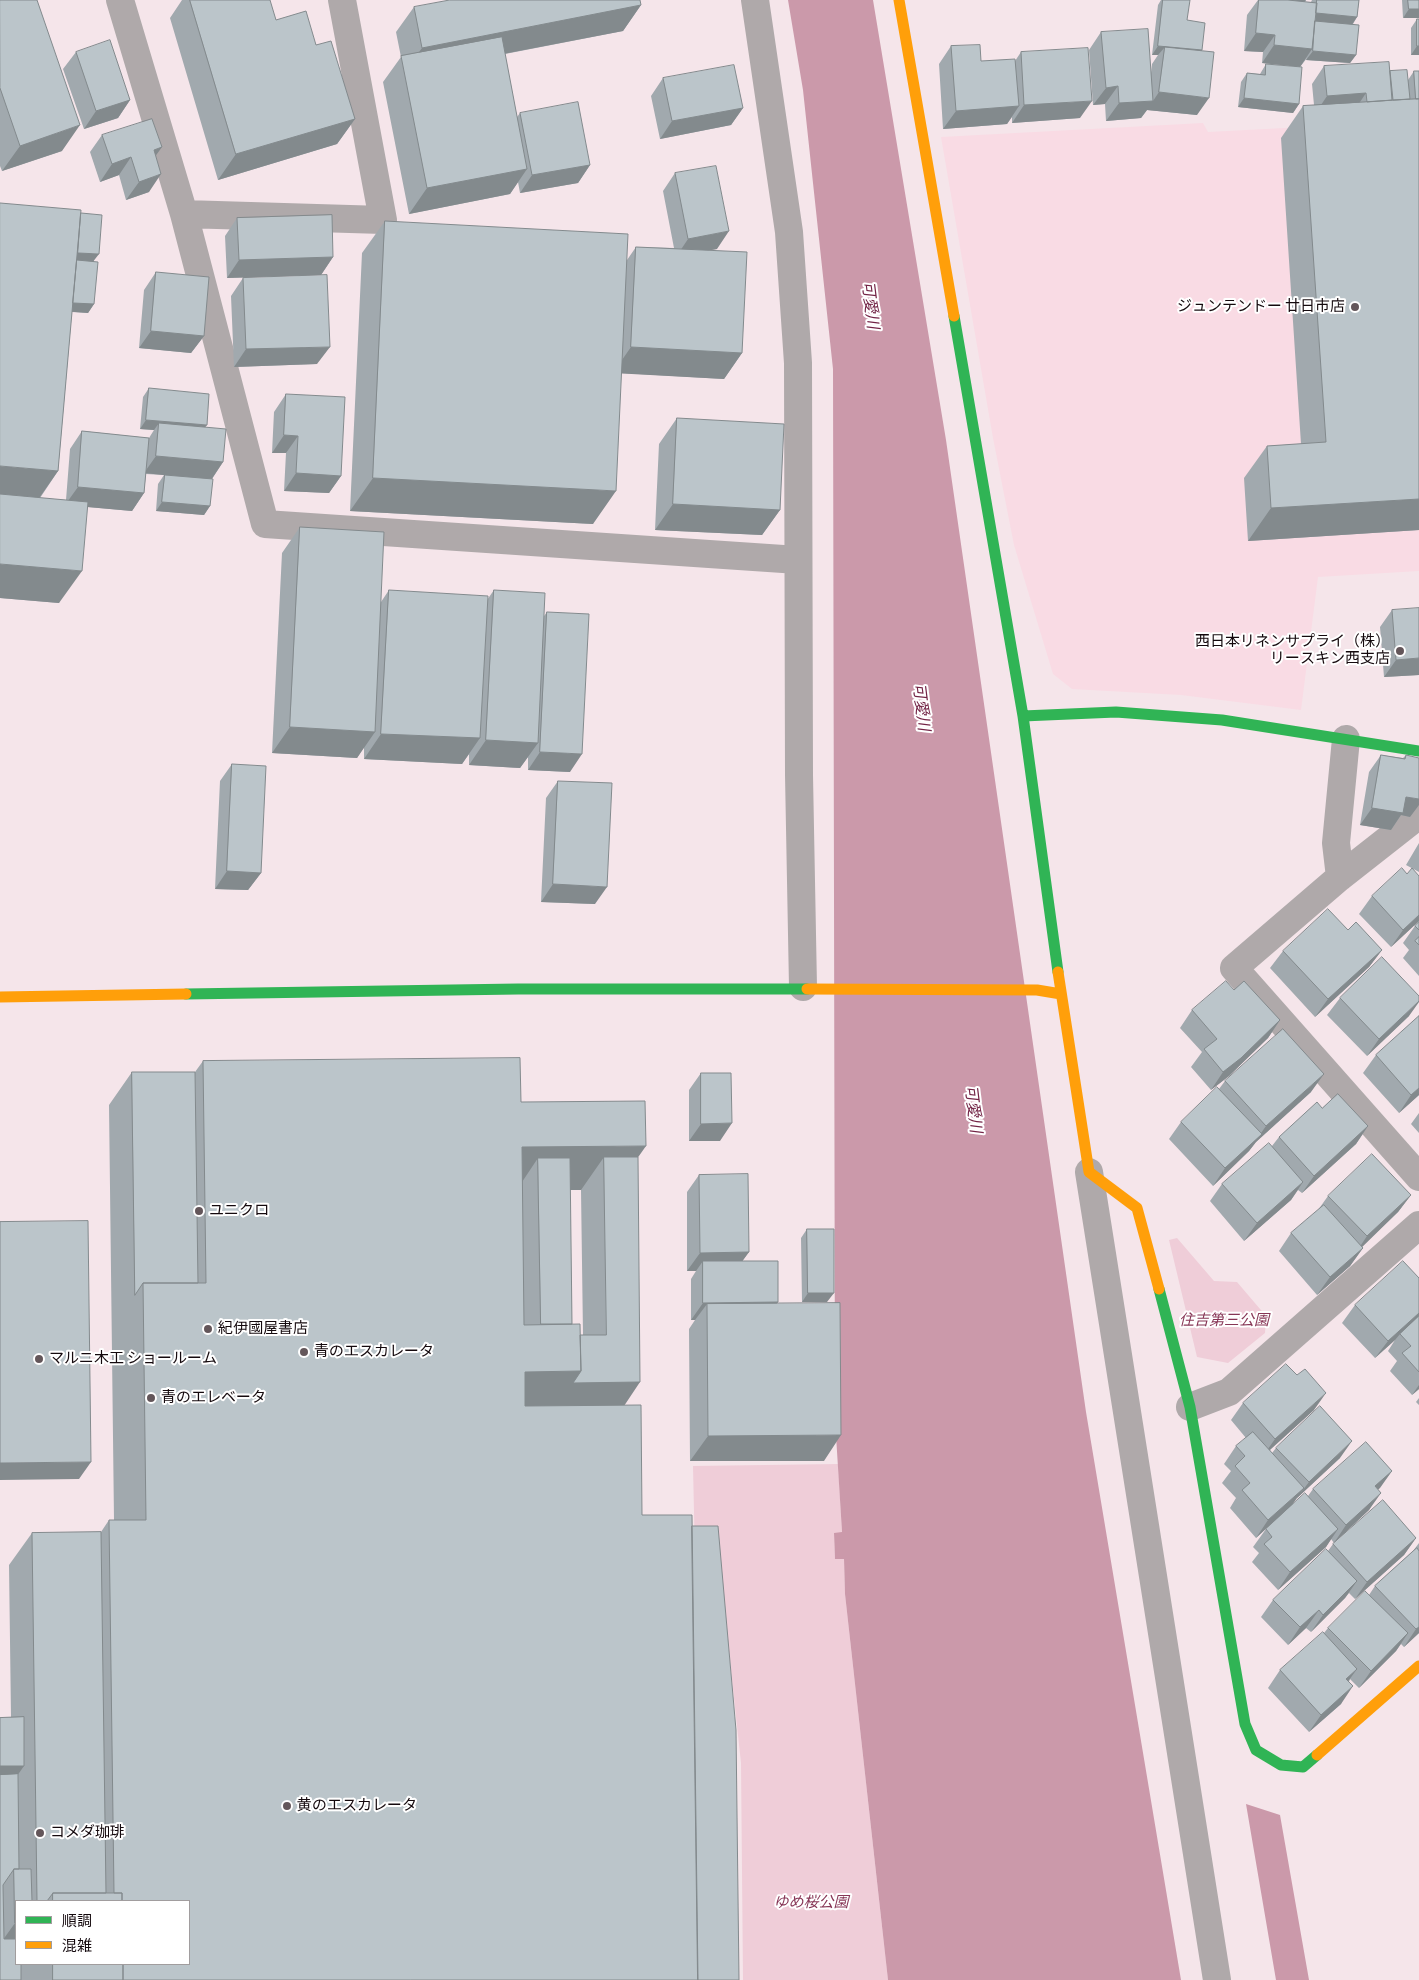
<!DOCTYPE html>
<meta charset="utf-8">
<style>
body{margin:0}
#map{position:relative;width:1419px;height:1980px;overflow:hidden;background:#f5e5ea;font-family:Literata,"Noto Sans JP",serif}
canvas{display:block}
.legend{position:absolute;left:15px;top:1900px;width:175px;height:65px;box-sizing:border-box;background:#fff;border:1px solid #a19d9e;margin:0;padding:6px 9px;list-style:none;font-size:15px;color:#14090d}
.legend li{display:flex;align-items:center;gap:10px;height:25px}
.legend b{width:25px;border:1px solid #a19d9e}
</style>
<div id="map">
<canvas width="1419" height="1980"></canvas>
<ul class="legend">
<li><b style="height:6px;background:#30b455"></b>順調</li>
<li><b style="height:6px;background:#ff9f0a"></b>混雑</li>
</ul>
</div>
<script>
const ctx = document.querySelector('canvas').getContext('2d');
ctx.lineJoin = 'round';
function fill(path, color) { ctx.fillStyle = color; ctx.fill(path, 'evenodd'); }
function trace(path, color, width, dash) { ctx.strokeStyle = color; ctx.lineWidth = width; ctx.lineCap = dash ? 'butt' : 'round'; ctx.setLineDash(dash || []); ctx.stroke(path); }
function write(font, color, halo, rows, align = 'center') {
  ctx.font = font + ' Literata,"Noto Sans JP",serif'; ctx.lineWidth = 4; ctx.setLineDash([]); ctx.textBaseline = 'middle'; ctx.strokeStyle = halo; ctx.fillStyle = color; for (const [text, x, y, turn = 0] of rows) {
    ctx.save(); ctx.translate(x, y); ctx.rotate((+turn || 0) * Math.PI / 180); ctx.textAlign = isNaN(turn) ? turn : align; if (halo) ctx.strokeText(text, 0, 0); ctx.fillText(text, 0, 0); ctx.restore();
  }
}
const built = new Path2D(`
 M1419,121V571L1318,577L1301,710L1181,695L1072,689L1053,674L1014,545L993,438L941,137L1203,123L1208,132Z`);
const green = new Path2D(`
 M1177,1238L1214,1281L1237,1282L1266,1316L1265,1333L1228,1363L1197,1357L1169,1240Z
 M838,1464L842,1533H834L835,1559L844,1558L845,1594L888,1980H743L741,1763L719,1559L695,1558L693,1466Z`);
const water = new Path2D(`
 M788,0H873L946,440L1086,1412L1181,1980H888L845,1594L844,1559H835L834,1533L842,1532L835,1419L833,369L803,90Z
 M1246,1804L1280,1815L1309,1980H1276Z`);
const street = new Path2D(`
 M120,0L184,214L265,524L798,560
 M755,0L789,232L798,363L799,775L803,987
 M184,214L383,220L342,0
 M1419,815L1340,877L1234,968L1419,1177
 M1340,877L1336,843L1346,739
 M1089,1172L1217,1980
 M1190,1407L1229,1392L1419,1225`);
const fast = new Path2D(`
 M954,316L1023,716L1058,972
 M1023,716L1116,712L1222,720L1419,751
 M186,994L518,989H807
 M1159,1289L1190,1407L1245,1724L1256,1750L1281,1765L1303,1767L1317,1755`);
const slow = new Path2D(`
 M899,0L954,316
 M1058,972L1089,1172L1137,1208L1159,1289
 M807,989L1037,990L1061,994
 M0,997L186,994
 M1317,1755L1419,1666`);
const wall = new Path2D(`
 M0,0L62,151L2,171L0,166Z
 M182,0H190L276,20L316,45L355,119L337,144L218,180L170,18Z
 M1161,0H1163L1187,20L1202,50L1197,115L1147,110L1141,118L1106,121L1105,104L1093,105L1089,50L1101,32L1151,73L1152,64L1158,55H1152L1158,5Z
 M1258,0H1306L1305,2H1311L1312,0H1359L1357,17L1353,24L1356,55L1350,63L1306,60L1307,58L1300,67L1262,63L1263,52L1244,51L1247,15Z
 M1402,0H1419L1403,18Z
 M641,5L623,31L505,54L517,117L520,113L590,165L578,183L520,193L518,182L510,194L409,214L383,82L401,57L396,32L414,7Z
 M1417,19H1419V55H1411V28Z
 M951,46L981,61H1015L1021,52L1080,118L1012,123V117L1007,124L943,129L939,64Z
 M76,52L130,100L118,118L84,129L63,69Z
 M1266,64L1299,104L1293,113L1238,107L1241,82L1247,73L1260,74Z
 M1324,66L1390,71L1408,80L1414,71H1419V530L1248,541L1244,478L1267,446L1301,444L1281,138L1303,106L1314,105L1312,84Z
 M663,78L743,108L731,125L660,139L651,96Z
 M102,135L156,156L149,192L126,200L119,175L100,182L90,152Z
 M675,173L717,249L709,250L742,353L724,379L621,373L593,524L350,511L362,253L385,221L627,260L636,247L674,248L663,191Z
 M81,213L94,261V304L88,313L72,312L58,471L40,498L66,500L70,449L82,431L149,438L154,430L140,429L143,397L149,388L205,427L223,462L212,479L210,506L204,515L156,511L158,484L164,475L146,474L144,493L132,511L88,507L59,603L0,598Z
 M237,218L333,257L321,275L227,278L225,236Z
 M156,272L204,336L191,353L139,348L144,290Z
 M243,278L317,364L234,367L231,296Z
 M286,394L341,476L329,493L284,491L286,453H272L274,412Z
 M677,418L780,510L762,535L655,530L659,444Z
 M300,527L381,602L389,590L487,600L494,590L544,616L547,612L570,772L528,770V757L520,768L469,765V754L462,764L364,759V747L357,758L272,753L282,553Z
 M1392,610L1419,675L1384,677L1380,627Z
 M1381,755L1403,758L1406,755L1410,817L1401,815L1391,830L1360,825L1369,772Z
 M232,764L261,873L248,890L215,889L220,781Z
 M558,781L595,904L541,902L546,798Z
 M1419,843V872L1406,865Z
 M1407,874L1419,876V921L1391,947L1359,914L1372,896Z
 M1419,922V976L1403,958L1409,950L1403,943L1415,926Z
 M1348,930L1382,950L1369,967L1315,1017L1270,968L1283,951Z
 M1234,990L1280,1020L1268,1038L1229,1076L1211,1090L1191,1067L1202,1052L1180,1028L1192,1010Z
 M1340,998L1409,1016L1367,1056L1327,1015Z
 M1419,1016V1095L1399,1113L1363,1073L1376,1055Z
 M203,1061L521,1102L638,1157L624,1405L642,1515L692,1526L739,1980H0V1718L11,1717L9,1565L32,1533L101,1532L109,1520H114L109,1105L132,1072H195ZM570,1190H581L583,1335H580L572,1324ZM16,1901H189V1964H16Z
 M701,1073L720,1141H689V1090Z
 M1225,1081L1311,1092L1256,1142L1249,1151L1213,1186L1169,1139L1181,1122L1219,1089Z
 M1322,1108L1368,1126L1356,1144L1302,1193L1298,1190L1291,1200L1244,1241L1210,1201L1222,1184L1272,1146L1279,1137Z
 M1419,1113V1133L1411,1124Z
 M699,1175L749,1252L742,1261L778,1302L777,1303L824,1461H690L689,1329L695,1320H691V1279L696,1271H687V1192Z
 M1411,1195L1398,1212L1361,1247L1363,1248L1350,1266L1317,1295L1279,1251L1291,1233L1318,1210L1328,1196Z
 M807,1229L827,1302H802L801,1238Z
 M1419,1278V1389L1412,1395L1390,1371L1397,1361L1388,1351L1395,1340L1375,1358L1342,1323L1355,1305Z
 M1419,1398V1405L1416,1402Z
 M1243,1403L1314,1410L1270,1450L1272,1453L1276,1448L1340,1458L1296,1499L1292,1504L1308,1496L1313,1489L1392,1471L1378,1489L1369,1510L1334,1543L1331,1539L1326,1547L1278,1590L1252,1562L1259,1553L1253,1547L1266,1529L1277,1518L1256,1538L1230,1508L1236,1498L1222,1483L1231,1471L1224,1464L1236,1446L1246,1438L1231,1420Z
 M1416,1538L1404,1555L1355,1599L1349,1593L1345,1598L1311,1632L1306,1628L1288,1645L1261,1617L1273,1600L1328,1551L1333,1544Z
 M1419,1543V1633L1404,1647L1401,1644L1396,1651L1359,1688L1350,1679L1341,1704L1309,1732L1268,1688L1280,1670L1324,1633L1328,1628L1369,1595L1375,1586L1413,1551Z`);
const shadedWall = new Path2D(`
 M1276,0H1306L1304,2Z
 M641,5L623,31L404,73L422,48Z
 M1409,9H1419V18H1403Z
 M1316,13L1357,17L1351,26L1315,23Z
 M1256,33L1275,35L1263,52L1244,51Z
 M1274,45L1312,49L1300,67L1262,63Z
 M1158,46L1202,50L1196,59L1165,47L1158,55H1152Z
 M1417,46H1419V55H1411Z
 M1313,51L1356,55L1350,63L1306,60Z
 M1118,86L1105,104L1093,105L1106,88Z
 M1159,92L1209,98L1197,115L1147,110L1141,118L1106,121L1119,103L1153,101Z
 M1366,93L1354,111L1315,114L1327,96Z
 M1244,98L1299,104L1293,113L1238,107Z
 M130,100L118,118L84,129L96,111Z
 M1092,101L1080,118L1012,123L1024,105Z
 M1019,106L1007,124L943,129L956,111Z
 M743,108L731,125L660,139L672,121Z
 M355,119L337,144L218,180L236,154Z
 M80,125L62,151L2,171L20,146Z
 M162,147L149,165L154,150Z
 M131,157L119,175L100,182L112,164Z
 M590,165L578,183L520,193L532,175Z
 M527,169L510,194L409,214L427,188Z
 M161,174L149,192L126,200L139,182Z
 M729,231L717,249L676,257L688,239Z
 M72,252L99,254L92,263L71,262Z
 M333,257L321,275L227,278L239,260Z
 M68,302L94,304L88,313L62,311Z
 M151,331L204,336L191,353L139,348Z
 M330,347L317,364L234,367L246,349Z
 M631,347L742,353L724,379L613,373Z
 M146,420L207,425L200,434L159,423L154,430L140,429Z
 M284,435L298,436L286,453H272Z
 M156,456L223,462L211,480L144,473Z
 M0,466L58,471L35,504L0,501Z
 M296,473L341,476L329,493L284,491Z
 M373,478L616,491L593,524L350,511Z
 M78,487L144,493L132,511L65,505Z
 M1419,499V530L1248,541L1271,508Z
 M162,502L210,506L204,515L156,511Z
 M673,504L780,510L762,535L655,530Z
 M0,564L82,571L59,603L0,598Z
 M1419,658V675L1384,677L1396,660Z
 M290,727L375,732L357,758L272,753Z
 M381,734L480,738L462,764L364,759Z
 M486,740L538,743L520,768L469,765Z
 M540,752L582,754L570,772L528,770Z
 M1406,797L1419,799V805L1410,817L1401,815L1391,830L1360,825L1372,808Z
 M227,871L261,873L248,890L215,889Z
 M553,884L607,887L595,904L541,902Z
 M1419,915V921L1391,947L1403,930Z
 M1382,950L1369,967L1315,1017L1328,999Z
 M1419,1001V1002L1409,1016L1367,1056L1379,1039Z
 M1280,1020L1268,1038L1229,1076L1211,1090L1223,1072Z
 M1324,1074L1311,1092L1256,1142L1249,1151L1213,1186L1225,1168L1259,1136L1266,1126Z
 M1419,1088V1095L1399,1113L1411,1095Z
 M732,1123L720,1141H689L701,1124Z
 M1368,1126L1356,1144L1302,1193L1314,1176Z
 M646,1146L615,1190L604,1157L581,1190H539L538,1158L516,1191L522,1147Z
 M1303,1182L1291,1200L1244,1241L1257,1223Z
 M1411,1195L1398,1212L1355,1254L1367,1236Z
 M1363,1248L1350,1266L1317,1295L1330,1277Z
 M749,1252L736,1270L703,1261L696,1271H687L700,1253Z
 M808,1293H834L827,1302H802Z
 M778,1302L766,1320L707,1304L695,1320H691L703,1303Z
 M1419,1313V1319L1400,1334L1395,1340L1375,1358L1388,1341Z
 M581,1371L640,1382L618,1415L494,1416L525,1372Z
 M1419,1385V1389L1412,1395Z
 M1326,1393L1314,1410L1263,1456L1275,1439Z
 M841,1435L824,1461H690L708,1436Z
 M1352,1441L1340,1458L1296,1499L1309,1482Z
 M91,1462L79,1479L0,1480V1463Z
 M1392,1471L1380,1488L1363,1503L1375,1486Z
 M1304,1488L1292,1505L1256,1538L1268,1520Z
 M1381,1493L1369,1510L1334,1543L1346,1525Z
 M1338,1529L1326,1547L1278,1590L1290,1572Z
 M1416,1538L1404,1555L1355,1599L1367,1582Z
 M1357,1581L1345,1598L1311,1632L1323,1615Z
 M1319,1610L1306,1628L1288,1645L1300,1627Z
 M1419,1627V1633L1404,1647L1416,1629Z
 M1408,1633L1396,1651L1359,1688L1371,1671Z
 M1357,1669L1344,1687L1346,1679Z
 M1353,1686L1341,1704L1309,1732L1321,1715Z
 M0,1766H24L12,1783H0Z
 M15,1923H16V1945L0,1944Z`);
const building = new Path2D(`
 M0,0H37L80,125L20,146L0,88Z
 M190,0H270L276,20L306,11L316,45L331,41L355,119L236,154Z
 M450,0H640L641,5L422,48L414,7Z
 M1163,0H1190L1187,20L1205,23L1202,50L1158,46Z
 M1259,0H1288L1317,3L1312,49L1274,45L1275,35L1256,33Z
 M1317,0H1359L1357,17L1316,13Z
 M1408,0H1419V9H1409Z
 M1417,19H1419V46H1417Z
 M1315,21L1359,25L1356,55L1313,51Z
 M1148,29L1153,101L1119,103L1118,86L1106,88L1101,32Z
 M502,37L527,169L427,188L401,56Z
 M110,40L130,100L96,111L76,52Z
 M980,45L981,61L1015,59L1019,106L956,111L951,46Z
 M1165,47L1214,52L1209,98L1159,92Z
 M1088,48L1092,101L1024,105L1021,52Z
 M1389,62L1392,100L1367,102L1366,93L1327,96L1324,66Z
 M1266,64L1302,67L1299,104L1244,98L1247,73L1265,75Z
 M734,65L743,108L672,121L663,78Z
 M1407,70L1410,99L1393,100L1390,71Z
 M1414,71H1419V99H1416Z
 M1419,99V499L1271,508L1267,446L1326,442L1303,106Z
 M578,102L590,165L532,175L520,113Z
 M152,119L162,147L154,150L161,174L139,182L131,157L112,164L102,135Z
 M716,166L729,231L688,239L675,173Z
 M0,203L81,210L58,471L0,466Z
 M81,213L102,215L99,254L78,253Z
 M332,215L333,257L239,260L237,218Z
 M385,221L628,234L616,491L373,478Z
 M636,247L747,252L742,353L631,347Z
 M77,260L98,262L94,304L73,303Z
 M156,272L209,277L204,336L151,331Z
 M327,275L330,347L246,349L243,278Z
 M149,388L209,394L207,425L146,420Z
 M286,394L345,397L341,476L296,473L298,436L284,435Z
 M677,418L784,424L780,510L673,504Z
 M159,423L226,429L223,462L156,456Z
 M82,431L149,438L144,493L78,487Z
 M165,475L213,479L210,506L162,502Z
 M0,494L88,502L82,571L0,564Z
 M300,527L384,532L375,732L290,727Z
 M389,590L488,596L480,738L381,734Z
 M494,590L545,593L538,743L486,740Z
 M1419,608V658L1396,660L1392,610Z
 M547,612L589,614L582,754L540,752Z
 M1381,755L1405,759L1406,755L1419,758V799L1406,797L1403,813L1372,808Z
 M232,764L266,766L261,873L227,871Z
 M558,781L612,783L607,887L553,884Z
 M1402,868L1407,874L1412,868L1419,876V915L1403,930L1372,896Z
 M1328,909L1348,930L1356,922L1382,950L1328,999L1283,951Z
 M1419,922V930L1415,926Z
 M1419,937V945L1415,941Z
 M1382,957L1419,996V1001L1379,1039L1340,998Z
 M1226,981L1234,990L1244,981L1280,1020L1241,1058L1223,1072L1204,1049L1217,1039L1192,1010Z
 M1419,1016V1088L1411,1095L1376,1055Z
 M1283,1029L1324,1074L1266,1126L1225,1081Z
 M520,1058L521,1102L645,1101L646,1146L522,1147L524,1325L580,1324L581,1371L525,1372V1406L641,1405L642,1515H692L698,1980H123V1964H189V1901H122V1893H114L109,1520H146L143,1283H206L203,1061Z
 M132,1072H195L198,1283H143L135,1295Z
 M701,1073H731L732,1123L701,1124Z
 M1217,1087L1262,1134L1225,1168L1181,1122Z
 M1338,1094L1368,1126L1314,1176L1279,1137L1317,1102L1322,1108Z
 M1269,1143L1303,1182L1257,1223L1222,1184Z
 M1372,1154L1411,1195L1367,1236L1328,1196Z
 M604,1157H638L640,1382L573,1383L581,1371L580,1335H606Z
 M538,1158H570L572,1324H541Z
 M748,1174L749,1252L700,1253L699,1175Z
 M1324,1205L1363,1248L1330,1277L1291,1233Z
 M88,1221L91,1462L0,1463V1222Z
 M807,1229H834V1293H808Z
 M703,1261H778V1302L703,1303Z
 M1403,1261L1419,1278V1313L1388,1341L1355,1305Z
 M840,1303L841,1435L708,1436L707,1304Z
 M1419,1316V1372L1402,1353L1411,1346L1400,1334Z
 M1286,1364L1297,1375L1305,1369L1326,1393L1275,1439L1243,1403Z
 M1320,1406L1352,1441L1309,1482L1276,1448Z
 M1253,1432L1304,1488L1268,1520L1242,1490L1250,1483L1235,1466L1245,1456L1236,1446Z
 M1366,1442L1392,1471L1375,1486L1381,1493L1346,1525L1313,1489Z
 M1305,1493L1338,1529L1290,1572L1264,1544L1272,1537L1266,1529Z
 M1383,1500L1416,1538L1367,1582L1333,1544Z
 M692,1526H718L736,1730L739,1980H698Z
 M101,1532L106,1893H53L47,1901H37L32,1533Z
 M1417,1548L1419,1551V1627L1416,1629L1375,1586Z
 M1326,1549L1357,1581L1323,1615L1319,1610L1300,1627L1273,1600Z
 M1365,1591L1408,1633L1371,1671L1328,1628Z
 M1323,1632L1357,1669L1346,1679L1353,1686L1321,1715L1280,1670Z
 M24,1717V1766H0V1718Z
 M18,1774L19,1869H14L3,1885L4,1939H16V1964H21V1980H0V1775Z
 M14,1869H31L32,1901H16V1923H15Z
 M53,1893H122V1901H53Z
 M53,1964H123V1980H53Z`);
const markers = [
 [1355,307,5,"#63565a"],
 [1400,651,5,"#63565a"],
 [199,1211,5,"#63565a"],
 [208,1329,5,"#63565a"],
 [304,1352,5,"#63565a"],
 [39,1359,5,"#63565a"],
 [151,1398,5,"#63565a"],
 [287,1806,5,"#63565a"],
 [40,1833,5,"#63565a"]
];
const poiNames = [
 ["ジュンテンドー 廿日市店",1345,307,"right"],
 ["西日本リネンサプライ（株）",1390,642,"right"],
 ["リースキン西支店",1390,659,"right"],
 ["ユニクロ",209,1211],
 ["紀伊國屋書店",218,1329],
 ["青のエスカレータ",314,1352],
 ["マルニ木工 ショールーム",49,1359],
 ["青のエレベータ",161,1398],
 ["黄のエスカレータ",297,1806],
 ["コメダ珈琲",50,1833]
];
const parkNames = [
 ["住吉第三公園",1224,1321],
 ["ゆめ桜公園",811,1903]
];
const waterNames = [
 ["可愛川",870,305,83],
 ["可愛川",921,707,83],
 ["可愛川",973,1109,83]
];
fill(built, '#f9dbe4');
fill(green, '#efcdd8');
fill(water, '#cb99aa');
trace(street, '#afa9aa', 28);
trace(fast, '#30b455', 11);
trace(slow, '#ff9f0a', 11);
fill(wall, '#a1a9ae');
fill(shadedWall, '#838a8d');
fill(building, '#bbc5ca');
trace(building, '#838a8d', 1);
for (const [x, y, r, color] of markers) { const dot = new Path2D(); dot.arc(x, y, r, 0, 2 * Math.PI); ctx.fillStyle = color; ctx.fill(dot); trace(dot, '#fff', 2); }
write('15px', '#14090d', '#fff', poiNames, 'left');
write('italic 15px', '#873656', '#fff', parkNames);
write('italic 16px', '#722345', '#fff', waterNames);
</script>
